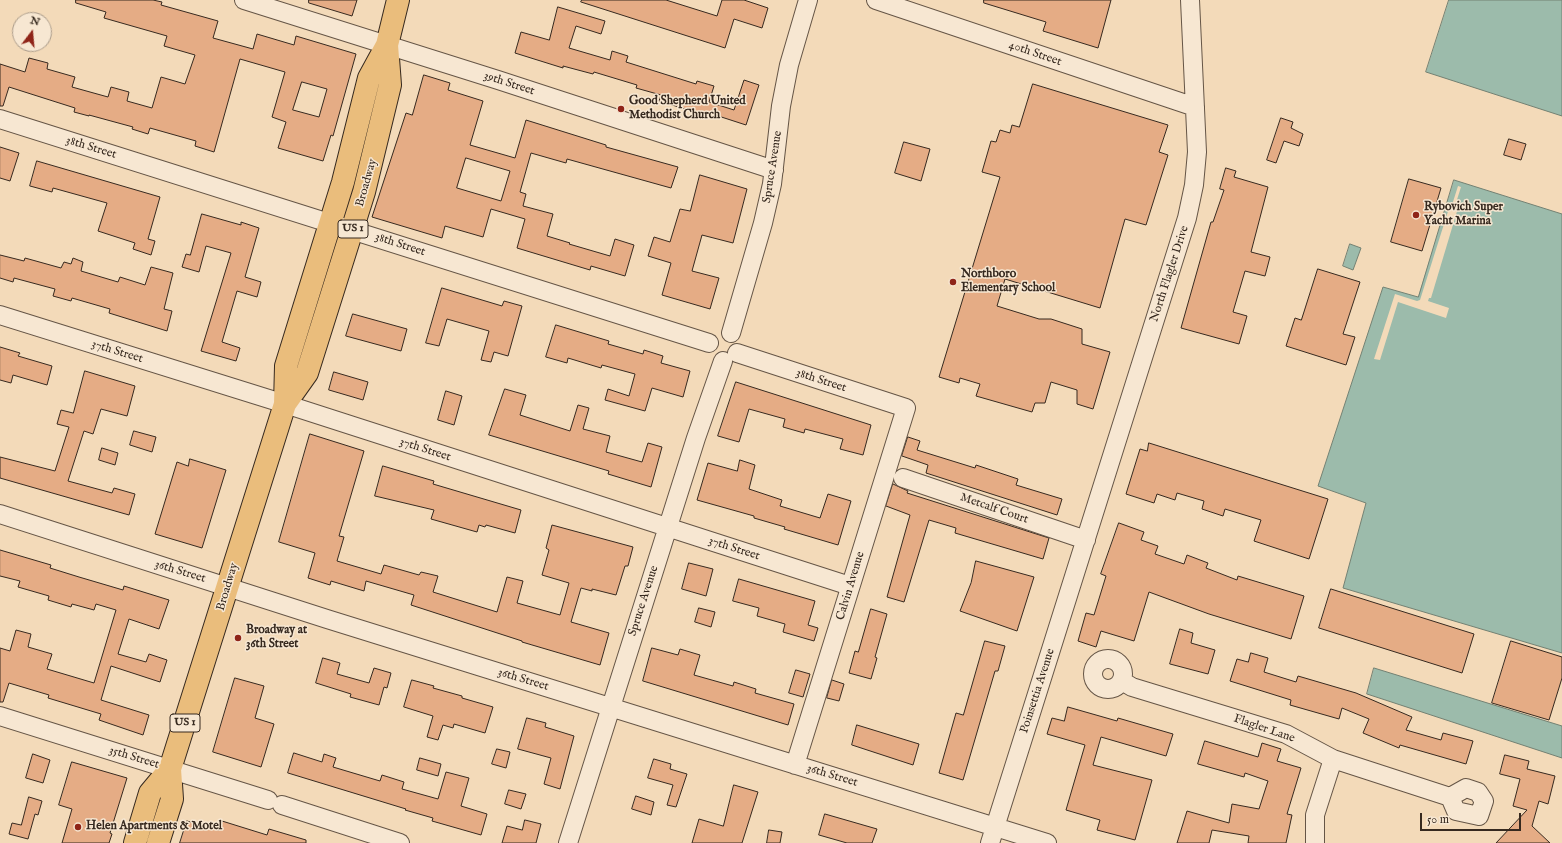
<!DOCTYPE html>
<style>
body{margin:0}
#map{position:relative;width:1562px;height:843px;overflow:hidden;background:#f3dab9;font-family:"IM FELL English",serif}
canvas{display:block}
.north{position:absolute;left:12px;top:12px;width:40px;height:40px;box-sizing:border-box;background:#f7e7d2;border:1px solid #aa9b8a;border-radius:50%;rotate:16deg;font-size:11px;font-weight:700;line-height:16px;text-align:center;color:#36291f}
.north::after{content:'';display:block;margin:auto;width:14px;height:18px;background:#8f2418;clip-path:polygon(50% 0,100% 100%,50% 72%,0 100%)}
.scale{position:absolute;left:1420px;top:813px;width:101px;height:18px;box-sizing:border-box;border:2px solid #36291f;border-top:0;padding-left:5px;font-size:12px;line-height:14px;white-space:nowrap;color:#36291f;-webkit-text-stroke:3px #f7e7d2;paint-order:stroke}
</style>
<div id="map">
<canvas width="1562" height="843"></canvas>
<div class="north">N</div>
<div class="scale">50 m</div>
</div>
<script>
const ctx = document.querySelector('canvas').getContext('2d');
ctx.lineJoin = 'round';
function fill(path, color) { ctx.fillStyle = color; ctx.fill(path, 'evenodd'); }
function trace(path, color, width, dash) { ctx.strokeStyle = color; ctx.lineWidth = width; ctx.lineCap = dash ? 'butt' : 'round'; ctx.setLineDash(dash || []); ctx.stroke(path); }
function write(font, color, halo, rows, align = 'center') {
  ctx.font = font + ' "IM FELL English",serif'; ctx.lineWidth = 3; ctx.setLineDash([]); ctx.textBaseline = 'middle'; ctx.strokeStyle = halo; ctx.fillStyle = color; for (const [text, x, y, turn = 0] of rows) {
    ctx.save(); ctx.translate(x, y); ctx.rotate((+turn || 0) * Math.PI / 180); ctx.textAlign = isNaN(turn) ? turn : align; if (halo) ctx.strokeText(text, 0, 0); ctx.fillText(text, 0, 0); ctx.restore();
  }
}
const water = new Path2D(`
 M1449,0H1562V116L1426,72Z
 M1454,180L1562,214V653L1343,588L1366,503L1318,486L1383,287L1418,297Z
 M1350,244L1361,248L1353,270L1343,266Z
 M1374,668L1562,726V758L1367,694Z`);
const pier = new Path2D(`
 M1458,186L1461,187L1455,206L1458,208L1431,298H1429L1428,301L1449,308L1446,318L1398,302L1380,360L1374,359L1395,294L1417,301L1420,300L1450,205H1452Z`);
const building = new Path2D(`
 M76,0H153L162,2L161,5L218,21L213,38L253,49L257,34L294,45L296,36L356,54L333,136L331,135L323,161L278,148L286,122L272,117L285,72L240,59L214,152L195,146L196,141L150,128L148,134L132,129L133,127L89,115V116L74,112L75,108L9,87L3,106H0V64L25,72L29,58L48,63L47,69L75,77L72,87L108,97L111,87L129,92L127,101L152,108L161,77L185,84L195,55L164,46L167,36L104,18L106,12L76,3ZM302,82L327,89L319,117L293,110Z
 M309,0H357L352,16L309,3Z
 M582,0H666L717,16L722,0H744L768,8L762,28L734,19L725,48L581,2Z
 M984,0H1111L1098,48L1043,31L1046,22L984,3Z
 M558,7L605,21L601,34L576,26L569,48L610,60L612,51L628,56L626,62L696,84L697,81L714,86L709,102L734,110L744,80L759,85L746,125L706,112L705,115L659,101L661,95L636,88L637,85L594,72L593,74L563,66V68L515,53L521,32L549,40Z
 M424,75L450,83L448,90L483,101L470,145L515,158L526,120L606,145V147L678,167L671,188L567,159L566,163L531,153L520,192L526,194L523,206L553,214L547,236L570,243L569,244L610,256L615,239L634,245L625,276L591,266L590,270L517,248L525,219L491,209L483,237L445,226L442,238L372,217L406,113L412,115ZM466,158L510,171L501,201L457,188Z
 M1033,84L1168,125L1159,152L1168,155L1146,225L1125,219L1100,308L1005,279L997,306L1039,319H1051L1082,329V344L1110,352L1093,409L1077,404V390L1051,382L1045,403H1035L1032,412L976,396L980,384L960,378L959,383L939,377L1000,177L982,172L991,141L996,142L1000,130L1010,133L1012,125L1019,127Z
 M1281,118L1293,122L1291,128L1303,134L1299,146L1284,141L1276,163L1267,160Z
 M1509,139L1526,144L1521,160L1504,155Z
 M904,142L930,149L921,181L895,173Z
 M0,147L19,153L10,181L0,178Z
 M37,161L160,197L148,239L155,241L151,255L133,249L135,243L98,231L107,203L53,188L52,192L30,186Z
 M1226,168L1236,171L1234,177L1268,187L1251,252L1270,257L1265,276L1245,271L1233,312L1247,316L1239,344L1181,328L1211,222H1213L1224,190L1220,189Z
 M700,175L747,189L733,243L702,235L692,271L719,278L710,309L662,295L671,263L648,256L654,237L670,242L680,209L690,211Z
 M1409,179L1441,188L1422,251L1391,242Z
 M202,214L241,225V222L259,228L245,277L261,282L257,297L237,291L222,342L240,348L236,361L201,351L231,253L206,246L199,272L182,267L186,254L190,255Z
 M0,255L24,261L25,258L61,268L64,262L71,264L73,258L83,262L81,271L118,282L120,277L145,285L151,267L173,273L164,309L172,311L167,331L109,313L110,309L72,298L71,301L53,296L55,289L14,278L13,282L0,278Z
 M1318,269L1360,282L1343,334L1355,337L1346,365L1286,346L1295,318L1301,320Z
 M442,288L502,306L504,301L522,306L508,356L494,352L491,362L481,360L489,331L447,319L439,346L426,343Z
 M353,314L407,329L401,351L346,336Z
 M556,325L609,341L608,344L643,354L644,350L663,356L661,363L690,371L683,397L652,388L645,411L605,400L608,389L629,396L635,374L602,365L601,368L568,358L567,363L546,357Z
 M0,347L20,353L18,356L52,366L47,385L13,375L11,383L0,380Z
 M85,371L135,386L127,416L101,409L93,434L84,431L68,481L112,493L114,488L135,494L129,515L0,478V457L55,471L69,427L57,424L61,410L73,413Z
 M334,372L368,382L363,400L329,390Z
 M736,382L871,425L863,455L840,449L843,439L805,429L804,433L783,427L785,419L749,409L739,442L718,436Z
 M505,389L526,395L520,415L570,431L578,405L589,408L583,429L610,436L606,452L642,462L648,443L662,447L651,487L608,474L609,471L489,435Z
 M446,391L462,396L454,425L438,420Z
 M134,431L156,437L152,452L130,445Z
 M310,434L364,451L339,536L344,537L337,561L381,574L384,565L419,575L421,572L438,576L433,592L497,612L507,577L523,581L517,603L560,615L569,583L542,575L549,550L546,548L552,525L633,547L628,566H625L616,595L592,589V591L581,588L571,622L609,633L600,665L522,642V641L411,605L414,595L366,581L364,591L331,581L330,585L308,578L315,553L279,542Z
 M908,437L920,441L917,450L975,468L976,465L1018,479L1016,485L1062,499L1057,515L926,473L928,465L902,456Z
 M1149,443L1328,499L1309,559L1254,541L1261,520L1225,509L1223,516L1202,509L1204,501L1177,493L1175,500L1157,494L1154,503L1126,494L1140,449L1147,451Z
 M102,448L118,453L115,465L99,460Z
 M190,459L226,470L202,548L155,534L177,462L188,466Z
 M740,460L755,465L749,489L782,500L780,506L820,518L828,494L851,501L838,545L784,529L785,527L754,518V516L697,500L708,463L737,471Z
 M383,466L434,481L433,484L521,510L515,533L486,525L485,527L479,525L477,532L431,519L434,510L375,496Z
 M893,484L908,491L907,493L1049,538L1043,559L955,533L956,528L929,520L904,602L887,597L910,515L886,506Z
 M1119,523L1144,532L1141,540L1158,546L1155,554L1184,564L1187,555L1208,563L1206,568L1237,580L1238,576L1304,596L1291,639L1209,614L1149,592L1134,641L1101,631L1096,647L1078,641L1086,613L1094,615L1106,576L1101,574Z
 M0,550L51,565L50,568L79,577L123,590L124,586L169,600L159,629L129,619L118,654L146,662L149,654L167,660L160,682L111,666L101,700L149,715L143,735L99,720L101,714L48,698L49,695L9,683L3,702H0V648L10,651L16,630L31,634L28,647L52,654L47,669L94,683L116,610L96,604L94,610L72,604L71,607L48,600L49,596L18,587L20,581L0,576Z
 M976,561L1034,577L1017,631L960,611L971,583Z
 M689,563L713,569L706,596L682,589Z
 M739,579L815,601L808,625L818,628L814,641L783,632L785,624L757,616L759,608L733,601Z
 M1331,589L1474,634L1462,673L1319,628Z
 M699,608L715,612L711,627L695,622Z
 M871,609L887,614L875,657L877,658L871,679L849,673L855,651L858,652Z
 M1180,629L1193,633L1191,643L1215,650L1208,674L1170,664Z
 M985,641L1005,646L998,671H995L963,780L939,773L956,713L963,715Z
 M1511,641L1562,657V678L1549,720L1492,703Z
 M652,648L678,655L680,649L700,655L694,675L733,686L734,682L756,689L755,693L794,704L788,725L643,681Z
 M1251,653L1268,658L1264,672L1296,682L1298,676L1356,693L1412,717L1406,730L1441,740L1443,733L1473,741L1466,764L1400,745L1399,748L1363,733L1369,719L1342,708L1339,719L1290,705L1291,700L1230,681L1237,659L1248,662Z
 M323,658L340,663L337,674L369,683L374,668L391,673L387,688L384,687L379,705L350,697L351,694L316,683Z
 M796,670L810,674L803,697L789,693Z
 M235,678L264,686L255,718L274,724L261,767L213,752Z
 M412,680L434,686L433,688L462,696V698L493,707L485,733L454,724L453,728L443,725L438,740L427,737L433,716L404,707Z
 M832,680L844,684L839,701L827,698Z
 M1068,707L1117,721L1118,718L1173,734L1166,756L1101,737L1093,765L1152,780L1135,840L1097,830L1100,820L1066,810L1085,745L1047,734L1052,718L1064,721Z
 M527,718L546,723L545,727L574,736L560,789L544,784L551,758L518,749Z
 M857,725L919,744L913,765L852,745Z
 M1205,741L1258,757L1262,743L1281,749L1277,761L1301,768L1287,814L1292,815L1286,843H1248L1249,836L1212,830L1209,843H1177L1187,811L1229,823L1232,804L1259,809L1268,781L1245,773L1244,777L1198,764Z
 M497,749L510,752L506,768L492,764Z
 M294,753L322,762L324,754L336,758L333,767L380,781L382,775L404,782L402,789L438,799L446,772L469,778L461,806L487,814L481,835L432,821L433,818L405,810L406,809L288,773Z
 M33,754L50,760L43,783L26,778Z
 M1505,755L1529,761L1527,769L1555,776L1548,804L1539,801L1532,826L1550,843H1496L1527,810L1513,806L1520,779L1500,774Z
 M420,758L441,764L438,776L417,770Z
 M654,759L671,764L670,769L687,774L676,807L667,805L673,785L648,778Z
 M72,762L127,778L110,833L112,834L109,843H62L72,809L59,805Z
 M734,785L758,792L742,843H692L699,819L723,826Z
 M509,790L526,794L521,809L505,804Z
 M636,796L654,802L651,815L632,809Z
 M29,797L42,801L38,815L35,814L28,839L9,834L12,823L21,825Z
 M825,814L877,829L872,843H847L819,835Z
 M525,820L541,824L536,843H502L507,826L522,830Z
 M187,821L219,830L222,821L267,835L269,829L306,840V843H180Z
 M769,830L782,832L780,843H767Z`);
const minor = new Path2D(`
 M244,0L498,80L774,170
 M876,0L1195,107
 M0,119L709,343
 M0,315L285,404L850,586
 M731,333L763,223L772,184L781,106L789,65L808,0
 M737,353L906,408L795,765
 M903,478L1086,540
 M0,514L327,619L1047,843
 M1093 674a15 15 0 1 1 30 0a15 15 0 1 1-30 0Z
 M1122,681L1132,687L1286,734L1333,759L1450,797L1456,811L1479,816L1484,801L1478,792L1466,788L1450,797
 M0,716L268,800
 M282,805L400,843
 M568,843L696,438L723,361
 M990,843L1187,218L1194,185L1197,152L1190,0
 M1315,843V815L1333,759`);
const major = new Path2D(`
 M285,404L307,373L364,192L390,85L387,45
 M135,843L150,793L170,769
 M158,843L172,799L170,769L285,404L286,366L343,182L369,78L387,45L398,0`);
const markers = [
 [621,109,4,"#8f2418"],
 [1416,215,4,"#8f2418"],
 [953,282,4,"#8f2418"],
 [238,638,4,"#8f2418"],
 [78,827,4,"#8f2418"]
];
const shields = [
 [353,229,30],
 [185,723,30]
];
const shieldNames = [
 ["US 1",353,229],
 ["US 1",185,723]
];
const streetNames = [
 ["40th Street",1035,54,19],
 ["39th Street",509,84,18],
 ["38th Street",91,148,17],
 ["Spruce Avenue",773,167,-81],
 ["Broadway",367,183,-74],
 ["38th Street",400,245,18],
 ["North Flagler Drive",1170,274,-72],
 ["37th Street",117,352,17],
 ["38th Street",821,381,18],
 ["37th Street",425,450,18],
 ["Metcalf Court",994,509,19],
 ["37th Street",734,549,18],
 ["36th Street",180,572,17],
 ["Calvin Avenue",851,586,-73],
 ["Broadway",228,587,-73],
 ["Spruce Avenue",644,601,-72],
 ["36th Street",523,680,17],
 ["Poinsettia Avenue",1038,691,-72],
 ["Flagler Lane",1264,729,19],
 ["35th Street",134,758,17],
 ["36th Street",832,776,17]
];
const poiNames = [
 ["Good Shepherd United",629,102],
 ["Methodist Church",629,116],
 ["Rybovich Super",1424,208],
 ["Yacht Marina",1424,222],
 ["Northboro",961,275],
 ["Elementary School",961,289],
 ["Broadway at",246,631],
 ["36th Street",246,645],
 ["Helen Apartments & Motel",86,827]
];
fill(water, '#9cbbab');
trace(water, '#738173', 1);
fill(pier, '#f3dab9');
fill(building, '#e5ac85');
trace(building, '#36291f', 1);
trace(minor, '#655546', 20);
trace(major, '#36291f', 24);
trace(minor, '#f7e7d2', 18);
trace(major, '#eabd7c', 22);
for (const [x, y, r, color] of markers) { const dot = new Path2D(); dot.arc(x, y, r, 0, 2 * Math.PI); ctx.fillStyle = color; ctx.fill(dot); trace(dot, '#f7e7d2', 1.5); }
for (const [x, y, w] of shields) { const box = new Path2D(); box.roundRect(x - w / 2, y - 9, w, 18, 3); ctx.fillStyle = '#f7e7d2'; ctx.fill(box); trace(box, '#36291f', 1); }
write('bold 11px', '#36291f', null, shieldNames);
write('12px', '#36291f', '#f7e7d2', streetNames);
write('bold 12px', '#36291f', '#f7e7d2', poiNames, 'left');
</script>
